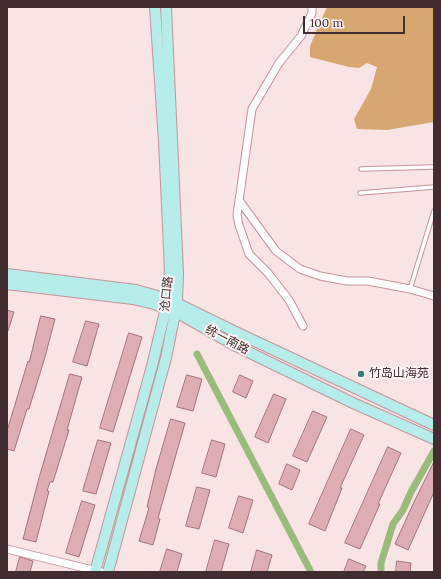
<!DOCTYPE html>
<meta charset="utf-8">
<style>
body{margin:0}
#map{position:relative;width:441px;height:579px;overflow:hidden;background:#f8e3e5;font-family:Lora,serif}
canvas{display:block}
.frame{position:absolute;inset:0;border:8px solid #412d30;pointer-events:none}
.scale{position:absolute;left:303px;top:16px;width:102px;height:18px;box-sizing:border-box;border:2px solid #412d30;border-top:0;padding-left:5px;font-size:12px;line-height:14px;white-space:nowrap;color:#412d30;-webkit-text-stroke:3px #fef3f4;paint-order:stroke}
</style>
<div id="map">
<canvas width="441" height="579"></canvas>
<div class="frame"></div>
<div class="scale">100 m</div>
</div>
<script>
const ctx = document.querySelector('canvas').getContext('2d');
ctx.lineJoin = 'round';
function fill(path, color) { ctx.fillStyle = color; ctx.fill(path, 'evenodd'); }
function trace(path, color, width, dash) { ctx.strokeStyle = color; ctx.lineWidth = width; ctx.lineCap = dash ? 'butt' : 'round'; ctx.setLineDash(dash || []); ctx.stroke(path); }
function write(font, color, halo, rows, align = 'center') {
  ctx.font = font + ' Lora,"Noto Sans SC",serif'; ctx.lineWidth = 4; ctx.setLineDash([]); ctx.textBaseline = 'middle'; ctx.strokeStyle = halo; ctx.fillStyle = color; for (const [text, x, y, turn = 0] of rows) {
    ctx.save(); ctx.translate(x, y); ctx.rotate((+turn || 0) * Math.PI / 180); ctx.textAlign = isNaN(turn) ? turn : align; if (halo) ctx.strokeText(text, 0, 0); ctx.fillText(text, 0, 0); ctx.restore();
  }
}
const forest = new Path2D(`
 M327,7H434V122L387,130L357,129L354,119L371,89L377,67L367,63L359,68L349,67L310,57V46Z`);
const canal = new Path2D(`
 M197,354L311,572
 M381,572V563L393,524L403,510L411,492L434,451`);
const building = new Path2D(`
 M7,310L14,312L8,331H7Z
 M41,316L55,319L45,357L29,409H27L14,451L7,449V431L28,361L29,362Z
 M86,321L99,324L87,366L73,362Z
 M129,333L142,337L113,432L100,428Z
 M70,374L82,377L67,430H69L53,482H50L47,491H49L36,542L23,539L39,478Z
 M187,375L202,379L193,411L177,407Z
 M240,375L253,381L246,398L233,392Z
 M274,394L286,399L268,443L255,437Z
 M313,411L327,417L307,462L293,456Z
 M171,419L185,423L158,518L160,519L153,545L139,541L149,508L147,507L156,469Z
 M351,429L364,435L340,488H342L325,531L309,524Z
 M98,440L111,443L96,494L83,491Z
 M212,440L225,444L216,477L202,473Z
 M388,447L401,453L378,504H380L360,549L345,543Z
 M434,462V492L408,550L395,544L413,504Z
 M287,464L300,470L292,490L279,484Z
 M197,487L210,490L199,529L186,526Z
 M239,496L253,500L243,533L229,528Z
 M82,501L95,505L79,557L66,553Z
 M215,540L229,544L221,572H206Z
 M167,549L182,554L177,572H160Z
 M257,550L272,555L267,572H251Z
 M20,557L33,561L30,572H16Z
 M349,559L366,566L363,572H344Z
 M397,561L411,563L410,572H396Z`);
const lane = new Path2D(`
 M361,169L434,167
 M360,193L434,187
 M410,289L434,211`);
const street = new Path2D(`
 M239,200L276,251L300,269L320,276L347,281H368L410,289L434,296
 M303,326L289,300L268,273L249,254L239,225L237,215L252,109L279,63L301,36L312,13V7
 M7,549L101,572`);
const secondary = new Path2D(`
 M7,274L136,290L168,299L240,334L434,425
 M7,284L133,299L154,304L176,312L234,345L353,403L434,439
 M95,572L152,366L168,299L170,276L169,249L164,141L155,7
 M108,572L166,358L177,303L178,273L166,7`);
const markers = [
 [361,374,4,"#367e7a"]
];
const streetNames = [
 ["沧口路",167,294,-84],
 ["统一南路",227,340,28]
];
const poiNames = [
 ["竹岛山海苑",369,374]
];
fill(forest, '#d6a770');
trace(canal, '#9bba7d', 7);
fill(building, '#deadb3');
trace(building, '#a1747a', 1);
trace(lane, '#c5959b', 5.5);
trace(street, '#c5959b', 9);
trace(secondary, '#c5959b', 12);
trace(lane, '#fff', 3.5);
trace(street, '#fff', 7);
trace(secondary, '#b6ece9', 10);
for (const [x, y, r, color] of markers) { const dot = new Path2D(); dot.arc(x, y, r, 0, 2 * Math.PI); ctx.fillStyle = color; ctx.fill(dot); trace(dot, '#fef3f4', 1.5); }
write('12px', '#412d30', '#fef3f4', streetNames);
write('12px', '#412d30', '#fef3f4', poiNames, 'left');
</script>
